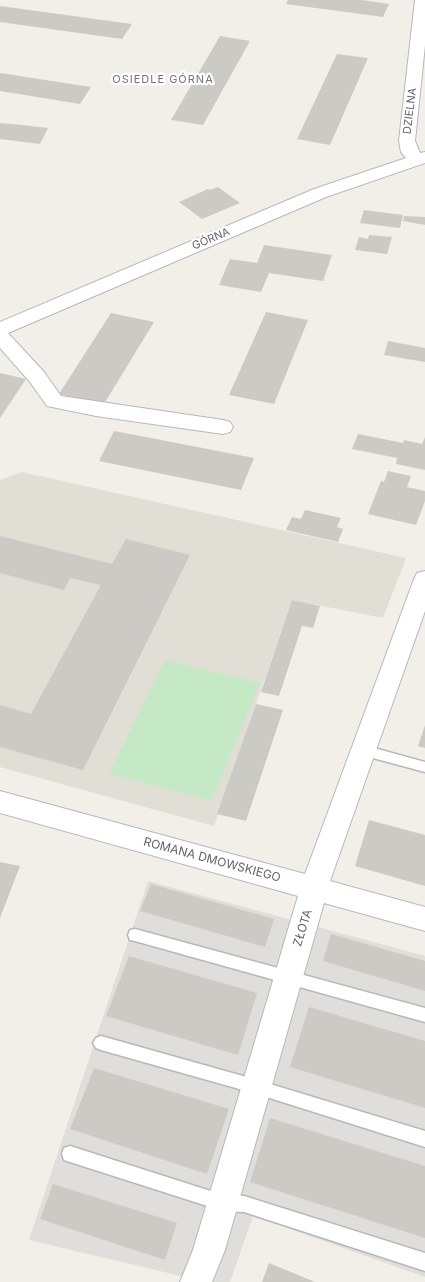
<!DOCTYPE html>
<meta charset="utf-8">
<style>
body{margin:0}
canvas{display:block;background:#f1efe8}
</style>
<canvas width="425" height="1282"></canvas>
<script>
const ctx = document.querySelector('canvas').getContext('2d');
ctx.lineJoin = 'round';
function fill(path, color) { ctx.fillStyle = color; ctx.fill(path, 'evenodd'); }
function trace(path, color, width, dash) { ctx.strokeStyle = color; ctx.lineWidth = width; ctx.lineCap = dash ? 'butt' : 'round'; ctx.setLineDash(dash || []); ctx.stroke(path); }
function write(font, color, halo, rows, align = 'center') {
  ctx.font = font + ' Inter,sans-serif'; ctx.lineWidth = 4.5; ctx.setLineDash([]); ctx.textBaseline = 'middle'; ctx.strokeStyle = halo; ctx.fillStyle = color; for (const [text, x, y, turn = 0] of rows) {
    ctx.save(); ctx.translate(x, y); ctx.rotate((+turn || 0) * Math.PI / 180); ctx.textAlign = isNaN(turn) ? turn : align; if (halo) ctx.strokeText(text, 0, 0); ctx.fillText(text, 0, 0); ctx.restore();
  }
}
const industrial = new Path2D(`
 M148,881L425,956V1277L253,1216L230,1282H206L29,1240Z`);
const education = new Path2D(`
 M22,472L406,558L383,618L292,600L214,826L0,767V480Z`);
const green = new Path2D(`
 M165,660L260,683L212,801L109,774Z`);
const building = new Path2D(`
 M288,0H362L389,4L383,17L286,4Z
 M0,6L132,24L122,39L0,22Z
 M220,36L250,41L203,125L171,120Z
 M337,54L368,58L330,145L297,139Z
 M0,73L91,87L80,104L0,91Z
 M0,123L22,125L48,128L40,144L0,139Z
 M218,187L240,203L202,219L179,202L208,189L210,190Z
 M364,210L403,215L400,228L360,223Z
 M404,216L425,217V225L403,221Z
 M369,235L392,237L387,254L355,250L359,237L368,239Z
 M264,245L332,255L323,281L269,273L261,292L219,285L230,259L257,263Z
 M266,312L308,320L274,404L229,395Z
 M111,313L154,322L104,404L59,394Z
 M388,341L425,348V362L384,355Z
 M0,373L26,379L0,418Z
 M114,431L151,438L254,458L241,490L99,461Z
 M358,434L403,443L404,440L422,444L425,437V470L396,464L397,458L352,449Z
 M388,471L411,476L407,487L425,491V501L416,525L368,514L381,481L384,482Z
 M305,510L341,518L337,527L343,529L338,542L286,530L292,517L301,519Z
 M0,536L112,564L126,539L190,555L83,770L0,747V705L31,714L101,585L70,578L64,590L0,573Z
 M292,600L320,606L313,628L302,626L279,696L261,692Z
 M256,704L283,710L246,821L217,814Z
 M425,725V748L418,746Z
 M369,820L425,835V886L355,866Z
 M0,862L20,866L0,918Z
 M151,884L274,919L265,947L140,911Z
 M331,934L425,961V991L323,961Z
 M129,956L257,993L238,1055L106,1016Z
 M309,1007L425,1041V1108L290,1067Z
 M94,1068L229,1109L207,1174L70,1129Z
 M270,1118L425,1166V1238L250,1182Z
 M53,1184L177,1223L165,1260L40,1219Z
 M269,1263L315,1282H262Z`);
const service = new Path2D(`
 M363,745L425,762V772L358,754L356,750L358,746Z
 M135,929L425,1008V1022L135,941L130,940L128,935L130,930Z
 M101,1036L257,1080L425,1131V1147L257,1094L101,1050L96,1048L93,1043L96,1038Z
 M70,1146L223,1195L244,1196L425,1253V1271L244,1212L223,1211L70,1162L64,1160L62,1154L64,1148Z`);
const minor = new Path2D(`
 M415,0H425V45L415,141L420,153L425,152V163L326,197L8,333L44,372L61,396L223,420L230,422L233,427L230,432L223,434L96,416L47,406L30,382L0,348V322L314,189L406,158L401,152L399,141Z
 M425,571V611L330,881L425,907V931L324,903L225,1250L212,1282H180L193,1250L298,896L0,813V791L305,874L414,579L417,573Z`);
const farNeighbourhoodnames = [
 ["OSIEDLE GÓRNA",163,80]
];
const farStreetnames = [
 ["DZIELNA",410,111,-83],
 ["GÓRNA",211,239,-23]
];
const streetNames = [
 ["ROMANA DMOWSKIEGO",212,860,15],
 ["ZŁOTA",303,928,-73]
];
fill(industrial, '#e0deda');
fill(education, '#e1ded6');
fill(green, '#c5e8c5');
fill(building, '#cccac5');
trace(service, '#b5b8bc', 3);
trace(minor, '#b5b8bc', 2);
fill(service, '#fff');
fill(minor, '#fff');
ctx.letterSpacing = '1px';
write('11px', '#70757a', '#fff', farNeighbourhoodnames);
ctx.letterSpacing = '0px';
write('11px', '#5f6368', '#fff', farStreetnames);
write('12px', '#5f6368', '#fff', streetNames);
</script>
